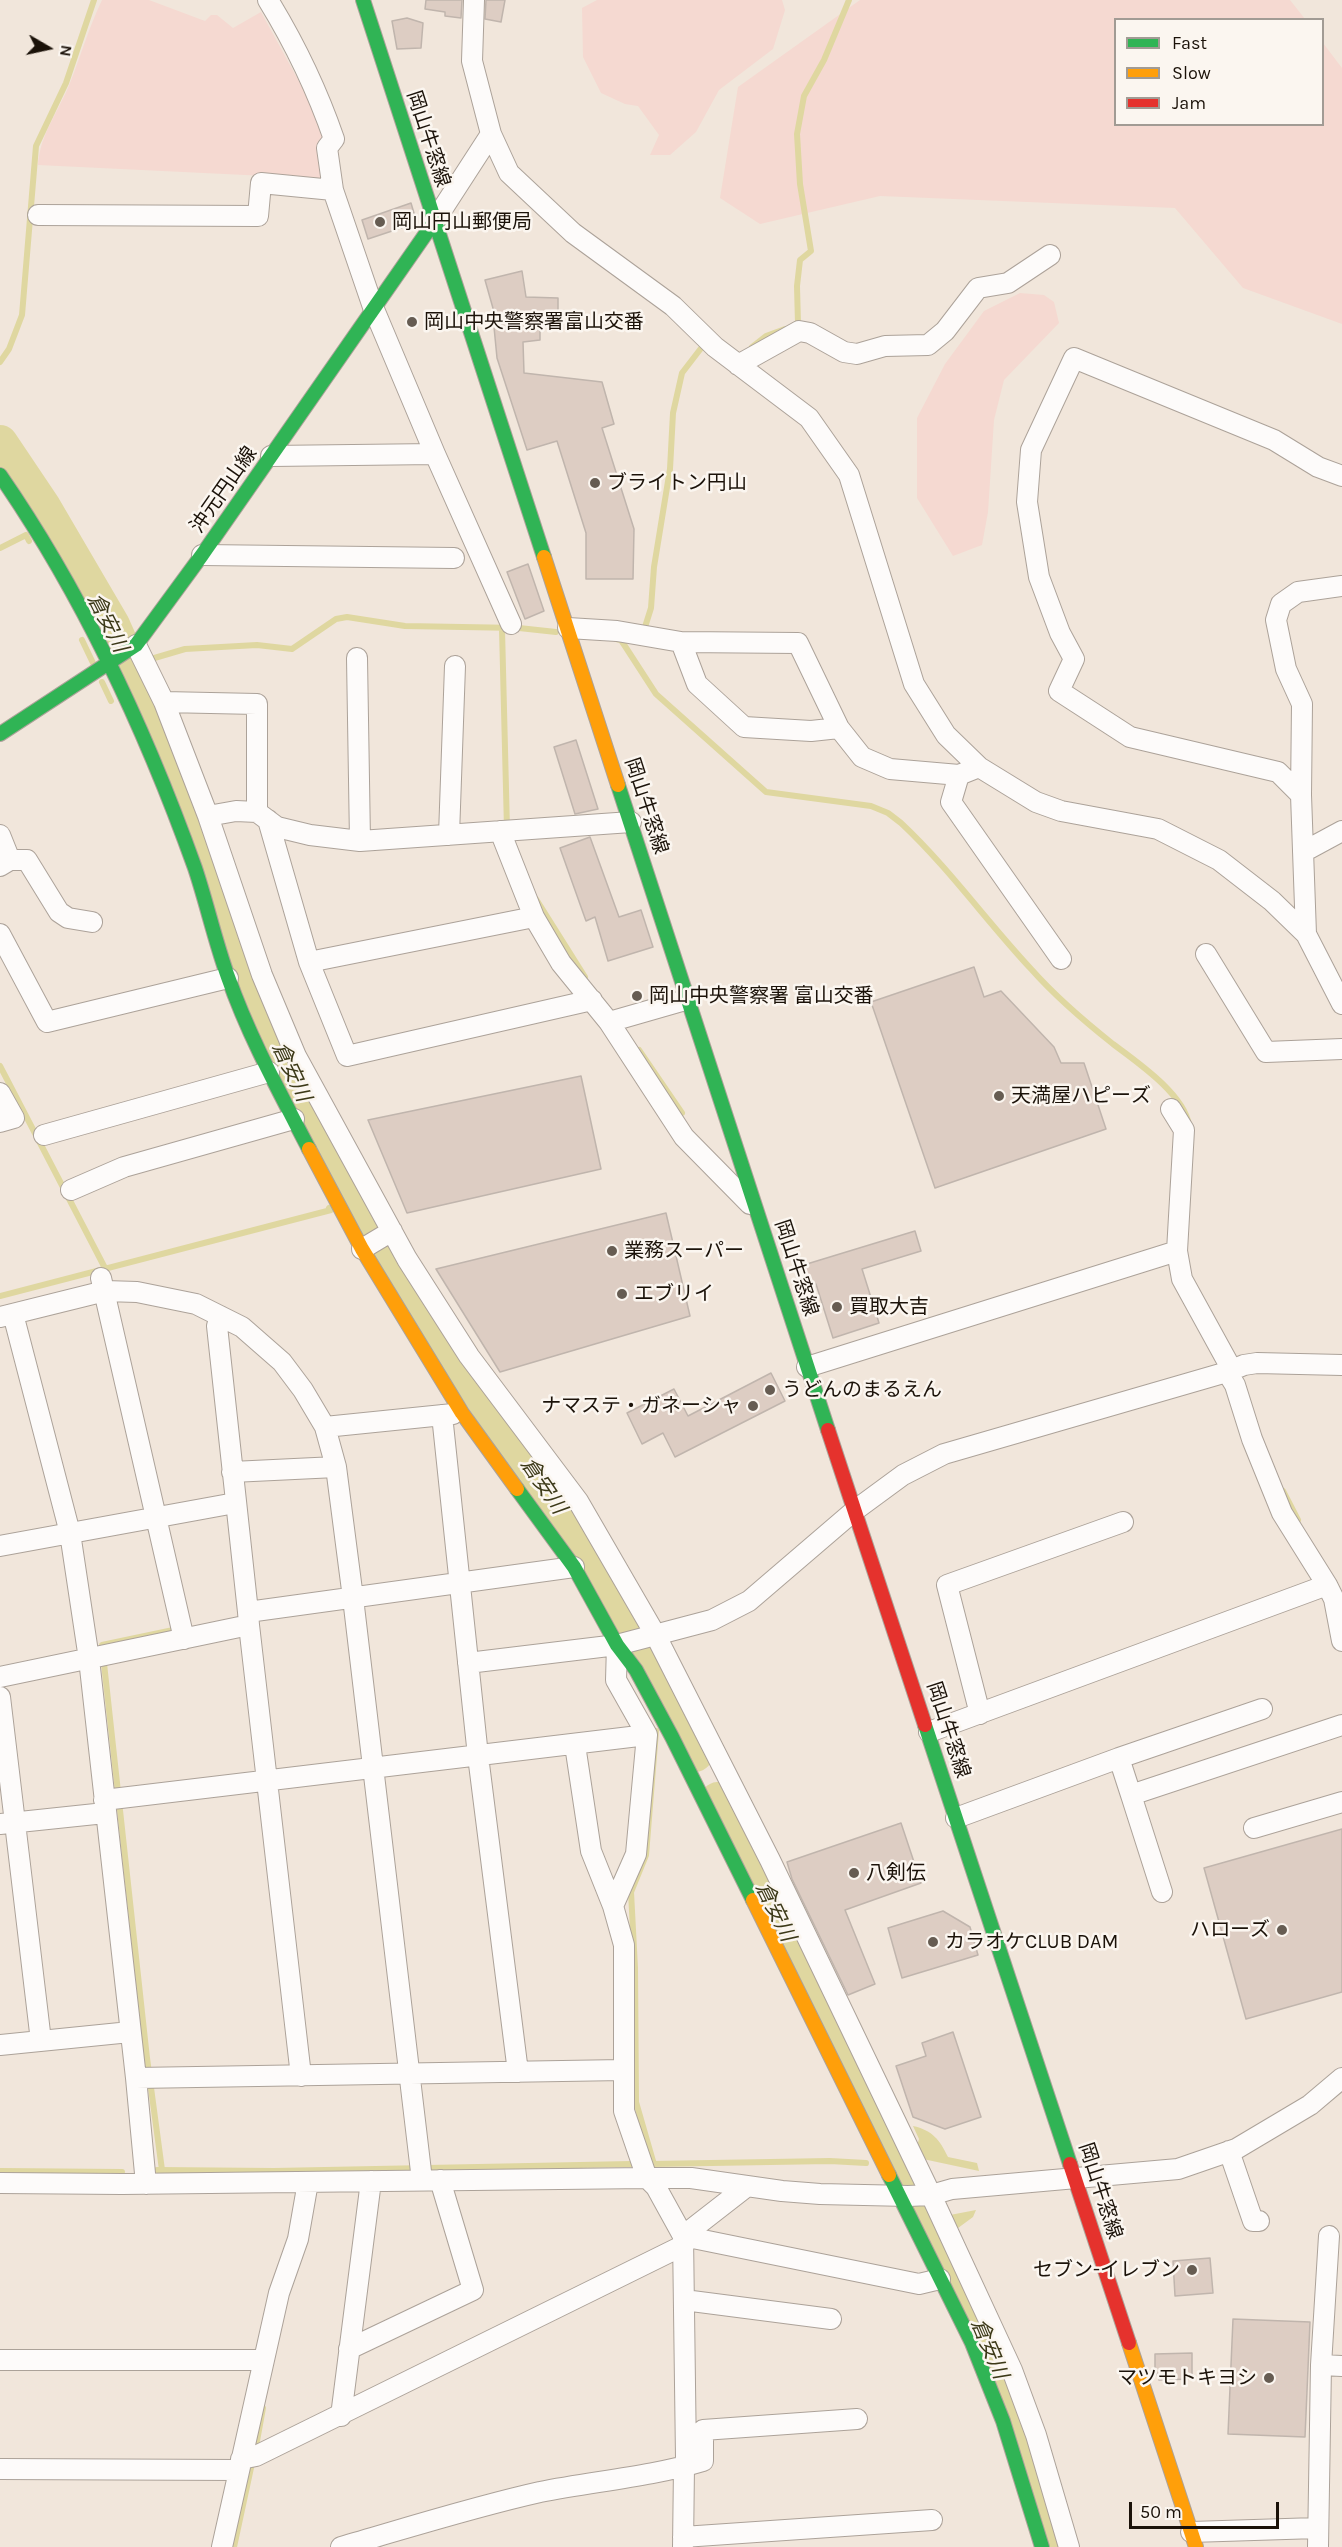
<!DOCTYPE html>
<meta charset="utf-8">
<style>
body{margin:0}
#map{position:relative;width:1342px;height:2547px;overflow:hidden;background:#f1e6db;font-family:Karla,sans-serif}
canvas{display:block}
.legend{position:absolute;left:1114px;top:18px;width:210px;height:108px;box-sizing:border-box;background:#fbf6f0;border:2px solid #a19b94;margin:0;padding:8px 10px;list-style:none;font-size:18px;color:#1b1209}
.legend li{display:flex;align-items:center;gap:12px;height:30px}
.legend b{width:30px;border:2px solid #a19b94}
.north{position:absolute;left:18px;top:18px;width:60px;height:60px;-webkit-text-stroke:4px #fbf6f0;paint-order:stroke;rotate:99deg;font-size:16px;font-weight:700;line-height:24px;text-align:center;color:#1b1209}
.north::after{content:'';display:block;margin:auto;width:21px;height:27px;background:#1b1209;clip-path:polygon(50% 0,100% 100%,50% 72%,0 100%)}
.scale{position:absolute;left:1129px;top:2502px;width:150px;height:27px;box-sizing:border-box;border:3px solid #1b1209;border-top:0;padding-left:8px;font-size:18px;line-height:21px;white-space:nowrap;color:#1b1209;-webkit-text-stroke:4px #fbf6f0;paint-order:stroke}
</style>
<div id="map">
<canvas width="1342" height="2547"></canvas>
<ul class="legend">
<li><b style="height:8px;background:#30b455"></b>Fast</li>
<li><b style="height:8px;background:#ff9f0a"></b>Slow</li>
<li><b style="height:8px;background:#e5322d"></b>Jam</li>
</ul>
<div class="north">N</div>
<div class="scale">50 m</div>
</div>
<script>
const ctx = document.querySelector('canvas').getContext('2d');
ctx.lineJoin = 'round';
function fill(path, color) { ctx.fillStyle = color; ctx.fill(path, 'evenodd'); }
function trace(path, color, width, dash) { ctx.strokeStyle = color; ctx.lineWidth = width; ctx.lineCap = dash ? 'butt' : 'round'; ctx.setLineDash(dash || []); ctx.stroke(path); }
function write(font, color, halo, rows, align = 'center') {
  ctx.font = font + ' Karla,"Noto Sans JP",sans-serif'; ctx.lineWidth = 5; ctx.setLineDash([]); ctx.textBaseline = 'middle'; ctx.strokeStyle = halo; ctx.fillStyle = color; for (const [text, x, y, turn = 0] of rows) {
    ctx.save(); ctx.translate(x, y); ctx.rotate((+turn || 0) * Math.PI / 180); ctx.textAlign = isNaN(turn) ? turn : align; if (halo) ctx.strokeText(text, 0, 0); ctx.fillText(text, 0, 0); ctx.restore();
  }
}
const green = new Path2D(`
 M102,0H149L205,21L211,15H217L233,28L261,12L307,96L323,140L328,179L38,165C40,134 59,111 70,83C81,55 89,27 102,0Z
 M597,0H782L785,10L773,49L719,90L696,132L670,155H650L659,135L638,106L625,104L601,93L583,57L582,8Z
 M860,0H1290L1305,19L1116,20V124H1322L1323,43L1342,68V324L1243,288L1175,208L880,196L760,224L720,198L738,87Z
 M1020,293L1044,295L1054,302L1059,323L1004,380L994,420L988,512L982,545L953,556L917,498V418L945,364L984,311Z`);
const water = new Path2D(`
 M913,2126C932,2130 940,2140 948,2157L977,2163L979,2171L923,2159L917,2146L919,2139Z
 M976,2210L973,2217L954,2231L950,2215Z`);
const stream = new Path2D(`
 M794,325L798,324L797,286L800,260L811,251L800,184L797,134L804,96L824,60L849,0
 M752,347L766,336L785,329
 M0,362L9,349L22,315L36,146L66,83L94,0
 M0,548L26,535L29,541
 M645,627L651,608L654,567L670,469L673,413L682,373L702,347
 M502,629L507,829
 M616,639L621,640L656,694L766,792L871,806L888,813L901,823C949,868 987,922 1032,970C1056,997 1084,1021 1113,1044C1137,1062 1184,1094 1189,1125
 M82,640L93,663
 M151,659L185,649L257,645L292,649L336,619L347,617L405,626L519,628L556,632
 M102,682L111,701
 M536,899L585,977
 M639,1050L682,1113
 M0,1066L106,1270
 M0,1296L331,1210L329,1208
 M1283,1491L1298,1520
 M651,2164L830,2161L866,2163
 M655,2168L636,2102L635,1968L631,1892L646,1855L656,1731
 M157,2170L274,2171L631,2164
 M162,2170L147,2058L102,1645L178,1629
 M0,2171L122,2172
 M257,2441L263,2408
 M234,2547L252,2463`);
const river = new Path2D(`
 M0,443L43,507L112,625L132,670L199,837L247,979L303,1098L385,1254L566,1519L646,1651L695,1754
 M718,1800L986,2338L1007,2391L1056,2547`);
const building = new Path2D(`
 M426,0H462L461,18L445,16V12L425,9Z
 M486,0H505L501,22L485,19Z
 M407,18L423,23L421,48L397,49L392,21Z
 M411,203L416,220L413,224L368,239L362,220Z
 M522,271L526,297L558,298V321L540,319V340L523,342L524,373L602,382L614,424L602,428L634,529L633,579H586V533L557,441L527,450L497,358L494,327L498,326L485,280Z
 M528,564L544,611L525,619L507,572Z
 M576,740L598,809L575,814L554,747Z
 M590,837L619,917L641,910L653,947L608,961L595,917L586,921L560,848Z
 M974,967L984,997L1001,991L1054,1047L1061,1063H1084L1106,1129L935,1188L871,1002Z
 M581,1076L601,1169L407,1213L368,1120Z
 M666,1213L690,1316L500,1372L436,1269Z
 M915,1231L921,1251L862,1269L879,1323L833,1338L816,1284L803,1288L797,1267Z
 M771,1373L785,1401L675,1457L663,1433L642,1444L627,1413L674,1389L688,1416Z
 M901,1823L921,1883L845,1910L875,1984L848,1995L792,1879L787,1862Z
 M1342,1829V1992L1246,2019L1204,1868Z
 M943,1911L970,1927L978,1955L902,1978L888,1928Z
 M953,2032L981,2117L945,2129L913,2117L896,2066L926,2056L922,2043Z
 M1210,2258L1213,2293L1175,2296L1173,2261Z
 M1233,2319L1310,2322L1305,2437L1228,2434Z
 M1192,2353V2379L1159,2380L1155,2368V2354Z`);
const street = new Path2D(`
 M268,0C295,44 317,90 334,139L327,148L333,190L373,307L435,454L511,624
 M474,0L472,61L491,134L509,173L573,233L673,306L715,347L809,418L849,475L914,684L946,735L979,767L1036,802L1061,811L1158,829L1219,860L1272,901L1306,934L1342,1004
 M38,215L258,216L261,183L333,190
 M434,222L491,134
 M738,365L799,331L810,333L844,352L857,354L885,346L928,345L945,331L978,288L1008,283L1050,255
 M271,456L435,454
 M202,555L454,558
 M568,628L617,631L681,642L798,643L839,728L862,757L890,769L959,775L979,767
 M681,642L697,684L744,727L811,731L839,728
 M136,645L164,702L257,704V812L277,827L310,835L360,841L631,822
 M357,658L360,841
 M164,702L208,816L262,975L296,1056L407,1259L469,1356L578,1501L655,1634L770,1860L931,2195L1012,2370L1036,2435L1069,2547
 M959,775L951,802L1061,959
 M1301,795L1278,772L1130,737L1059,691L1074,659L1060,633L1039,577L1027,502L1031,450L1074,358L1274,440L1318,467L1342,476
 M208,816L236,811L257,812
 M268,820L309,962L347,1056L592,1000
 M500,831L534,917L561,963L609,1022L684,1137L750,1204
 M0,835L10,860L0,866
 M449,835L455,666
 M1303,852L1342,831
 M10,860H27L59,912L68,918L92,922
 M0,934L47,1022L228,978
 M1306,934L1301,795L1302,704L1286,669L1276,620L1281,604L1298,592L1342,586
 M1206,954L1266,1052L1342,1049
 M309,962L534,917
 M609,1022L689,999
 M0,1093L14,1118L0,1122
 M1171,1109L1184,1130L1177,1251L1182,1279L1232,1370
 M44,1135L269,1072
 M71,1190L124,1167L294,1119
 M362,1249L392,1231
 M101,1278L184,1639
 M13,1314L70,1533L89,1659L136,2078L146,2184
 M220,1316L217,1326L248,1612
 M0,1317L105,1291L137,1292L196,1304L242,1327L282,1362L303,1390L325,1427L336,1467L353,1598L422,2180
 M807,1367L1177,1251
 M442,1415L478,1756L518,2072
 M325,1427L453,1414
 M232,1472L336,1467
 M0,1546L235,1503
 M1327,1585L1334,1599L1342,1641
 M249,1625L301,2076
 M617,1645L616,1680L647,1735L636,1854L613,1906L624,1945V2111L647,2178L656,2187L683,2236L686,2458L684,2467L683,2547
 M468,1663L617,1645L712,1620L749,1601L854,1511L903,1475L944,1454L1227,1372L1244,1365L1257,1363L1342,1365
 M0,1677L249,1625L248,1612L574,1567
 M0,1697L41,2041
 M980,1714L947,1585L1123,1522
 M929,1732L1327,1585L1282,1513L1252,1439L1235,1385L1227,1372
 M575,1745L591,1851L613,1906
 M1119,1758L1262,1709
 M1131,1795L1162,1892
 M104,1800L647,1735
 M956,1818L1119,1758L1131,1795L1342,1725
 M0,1824L105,1813
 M1254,1828L1342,1802
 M0,2045L130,2032
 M136,2078L623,2070
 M1229,2151L1253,2221H1259
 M0,2183L122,2184L647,2178H691L782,2191L820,2194L908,2196L931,2195L952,2189L1178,2169L1236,2149L1310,2105L1342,2078
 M683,2236L919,2284L940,2279
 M683,2236L746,2187
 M684,2300L831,2319
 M349,2349L473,2290L440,2180
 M0,2360H262
 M1321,2365L1342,2366
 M341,2416L371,2181
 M241,2459L256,2456L684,2245
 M0,2469L239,2470
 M1191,2532L1317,2528
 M683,2537L932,2520
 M222,2547L279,2293L298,2239L308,2182
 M341,2547C407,2528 473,2507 540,2492C595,2481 650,2477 703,2461V2430L857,2419
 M1318,2547L1321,2365L1329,2236`);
const fast = new Path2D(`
 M363,0L544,557
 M0,475C83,595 146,731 195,868C207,904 215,941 228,977C249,1037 280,1093 309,1149
 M0,734L136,645L202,555L434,222
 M618,785L828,1430
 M517,1489L574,1567L617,1645L636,1670L672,1737L753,1900
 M925,1725L1070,2164
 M889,2175L972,2343L1003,2421L1042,2547`);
const slow = new Path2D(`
 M544,557L618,785
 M309,1149L362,1249L462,1413L517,1489
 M753,1900L889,2175
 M1129,2343L1196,2547`);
const jam = new Path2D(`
 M828,1430L925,1725
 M1070,2164L1129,2343`);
const markers = [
 [380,222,6,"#665c52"],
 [412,322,6,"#665c52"],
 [595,483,6,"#665c52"],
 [637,996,6,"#665c52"],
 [999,1096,6,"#665c52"],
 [612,1251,6,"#665c52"],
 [622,1294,6,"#665c52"],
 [837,1307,6,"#665c52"],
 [770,1390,6,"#665c52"],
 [753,1406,6,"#665c52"],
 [854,1873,6,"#665c52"],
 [1282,1930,6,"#665c52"],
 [933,1942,6,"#665c52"],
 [1192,2270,6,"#665c52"],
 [1269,2378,6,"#665c52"]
];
const streetNames = [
 ["岡山牛窓線",428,139,72],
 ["沖元円山線",224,490,-55],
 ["岡山牛窓線",646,806,72],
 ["岡山牛窓線",796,1268,72],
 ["岡山牛窓線",948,1730,72],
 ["岡山牛窓線",1100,2191,72]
];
const poiNames = [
 ["岡山円山郵便局",392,222],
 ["岡山中央警察署富山交番",424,322],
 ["ブライトン円山",607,483],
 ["岡山中央警察署 富山交番",649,996],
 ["天満屋ハピーズ",1011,1096],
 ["業務スーパー",624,1251],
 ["エブリイ",634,1294],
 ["買取大吉",849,1307],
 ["うどんのまるえん",782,1390],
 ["ナマステ・ガネーシャ",741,1406,"right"],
 ["八剣伝",866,1873],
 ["ハローズ",1270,1930,"right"],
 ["カラオケCLUB DAM",945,1942],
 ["セブン-イレブン",1180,2270,"right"],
 ["マツモトキヨシ",1257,2378,"right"]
];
const waterNames = [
 ["倉安川",107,623,63],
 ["倉安川",291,1072,65],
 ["倉安川",543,1486,56],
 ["倉安川",775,1912,64],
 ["倉安川",989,2349,67]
];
fill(green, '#f5d9d1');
fill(water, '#dfd7a0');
trace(stream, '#dfd7a0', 6);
trace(river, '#dfd7a0', 36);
fill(building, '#ddcdc3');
trace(building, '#c0b5ad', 1.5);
trace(street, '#aca299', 22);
trace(fast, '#aca299', 16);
trace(slow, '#aca299', 16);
trace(jam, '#aca299', 16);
trace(street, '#fdfbfa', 20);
trace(fast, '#30b455', 14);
trace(slow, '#ff9f0a', 14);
trace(jam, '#e5322d', 14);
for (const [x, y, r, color] of markers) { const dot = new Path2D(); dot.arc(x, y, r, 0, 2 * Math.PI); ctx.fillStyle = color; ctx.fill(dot); trace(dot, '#fbf6f0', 2); }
write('20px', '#1b1209', '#fbf6f0', streetNames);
write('20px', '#1b1209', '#fbf6f0', poiNames, 'left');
write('italic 21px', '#3c3918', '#fbf6f0', waterNames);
</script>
